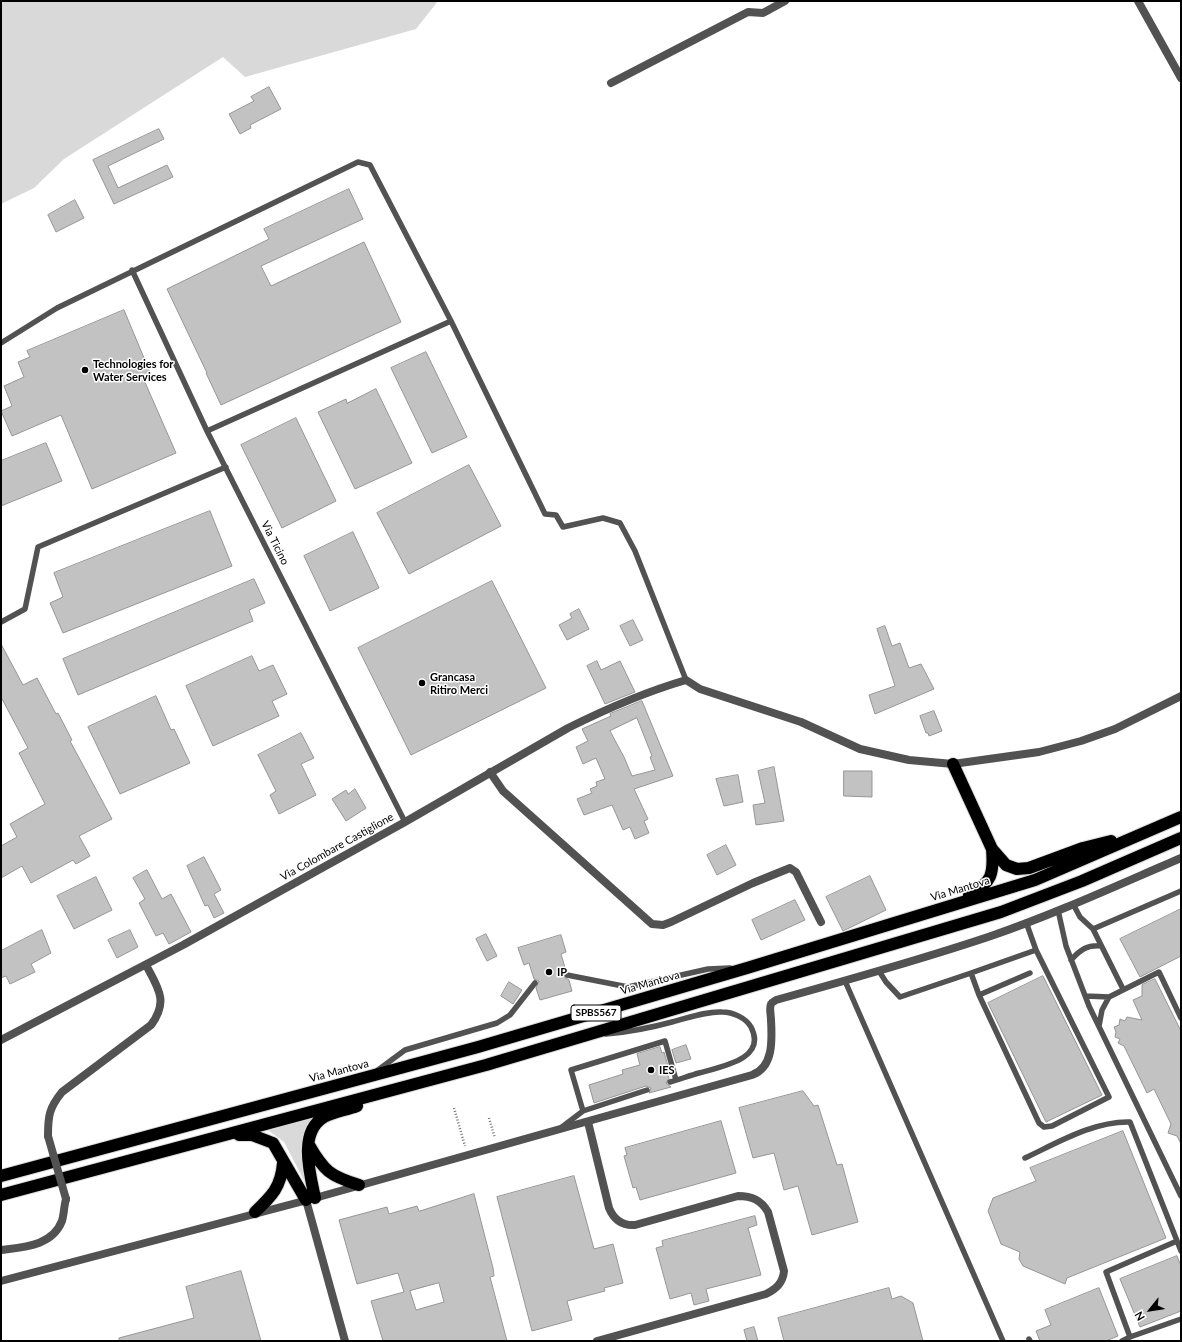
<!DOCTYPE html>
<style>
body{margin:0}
#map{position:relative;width:1182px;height:1342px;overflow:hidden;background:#fff;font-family:Lato,sans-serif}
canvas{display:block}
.frame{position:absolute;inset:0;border:2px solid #000;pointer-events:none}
.north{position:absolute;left:1130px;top:1290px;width:40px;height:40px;-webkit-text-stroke:3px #fff;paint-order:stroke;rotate:240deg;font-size:11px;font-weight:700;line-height:16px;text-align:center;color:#000}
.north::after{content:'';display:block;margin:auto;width:14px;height:18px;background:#000;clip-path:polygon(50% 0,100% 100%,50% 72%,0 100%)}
</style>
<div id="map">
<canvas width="1182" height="1342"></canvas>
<div class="frame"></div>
<div class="north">N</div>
</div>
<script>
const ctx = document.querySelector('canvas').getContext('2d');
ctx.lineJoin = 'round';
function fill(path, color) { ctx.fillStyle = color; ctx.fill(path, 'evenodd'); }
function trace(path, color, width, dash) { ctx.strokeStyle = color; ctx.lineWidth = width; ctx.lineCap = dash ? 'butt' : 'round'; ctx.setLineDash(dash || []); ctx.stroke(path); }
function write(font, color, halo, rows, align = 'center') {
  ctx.font = font + ' Lato,sans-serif'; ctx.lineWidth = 3; ctx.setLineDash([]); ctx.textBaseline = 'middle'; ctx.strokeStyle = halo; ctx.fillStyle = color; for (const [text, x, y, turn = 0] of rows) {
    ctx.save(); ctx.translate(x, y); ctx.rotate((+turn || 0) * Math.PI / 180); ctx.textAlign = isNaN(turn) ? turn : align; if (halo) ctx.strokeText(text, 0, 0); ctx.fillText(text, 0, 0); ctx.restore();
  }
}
const green = new Path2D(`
 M1,1H438L416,29L245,77L223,57L64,159L34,188L1,204Z
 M313,1118L305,1131V1182L284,1142L268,1130Z`);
const building = new Path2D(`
 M269,87L281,109L250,125L251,128L240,134L229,114L254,101L251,97Z
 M159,129L164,139L108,166L118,188L167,165L173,177L114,204L93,160Z
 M349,189L363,219L261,266L271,286L364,242L401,322L221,405L206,373H207L167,289L269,239L264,229Z
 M75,200L84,218L56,232L48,215Z
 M124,310L152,377L144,380L176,453L92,489L61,415L12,436L1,411L12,406L4,386L24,377L18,362L30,357L27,351Z
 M426,352L467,437L432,453L391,368Z
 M376,389L412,463L355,489L318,412L346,399L347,403Z
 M296,418L336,501L282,528L241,445Z
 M46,443L62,481L1,506V461Z
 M469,465L501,526L409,574L377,513Z
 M210,511L232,566L63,633L50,603L63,597L54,573Z
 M353,532L379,588L330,611L304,556Z
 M254,579L265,603L249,610L253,621L78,695L63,659Z
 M492,581L546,688L411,755L358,648Z
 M579,609L589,629L567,640L559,625L572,618L570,614Z
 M633,620L643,640L630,646L620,626Z
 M885,626L892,646L900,643L909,668L921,664L934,689L875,714L869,695L895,686L877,629Z
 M1,644L23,685L37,678L56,714L58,713L72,740L70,741L112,819L79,836L90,856L76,864L73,860L31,883L22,866L1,878V846L17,837L10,824L45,804L19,753L28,748L1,697Z
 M252,656L259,671L273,665L287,694L272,701L279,716L213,746L186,686Z
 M597,661L601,670L620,661L635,692L605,704L587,666Z
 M156,696L171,730L174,729L190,763L120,794L88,727Z
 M642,701L673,776L634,789L648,819L644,821L649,833L635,839L630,827L623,830L612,805L584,815L577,799L592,793L590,789L597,786L596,782L605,779L596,758L583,764L576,747L588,741L582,729L611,716L610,714ZM637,718L652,756L650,757L655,770L632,776L624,757L610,731Z
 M934,711L942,731L929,736L928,733H926L920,716Z
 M301,733L314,758L301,764L316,795L279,814L270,795L276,791L258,755Z
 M774,767L784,821L756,825L753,805L765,803L758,771Z
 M844,771H872V797L844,796Z
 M738,775L743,802L724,806L716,779Z
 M355,789L366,808L346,821L332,799L346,790L348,794Z
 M726,845L736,865L717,875L707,855Z
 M204,857L221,890L214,894L224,913L214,918L208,905L205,906L187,866Z
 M147,870L162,899L171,894L191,932L169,944L163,933L156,936L139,903L145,899L133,878Z
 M870,876L886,910L843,931L826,897Z
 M96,877L112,910L74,929L57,896Z
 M795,900L805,920L761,940L752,920Z
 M1181,909V956L1140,977L1120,939Z
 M42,930L51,953L31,964L35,972L10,984L6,976L1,978V951Z
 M130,930L138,947L117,958L108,940Z
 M486,934L497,956L487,961L476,939Z
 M561,935L566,952L561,954L566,971L563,976L569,980L572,991L540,1000L536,988L539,981L534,979L529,963L524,965L518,948Z
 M1043,976L1102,1095L1046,1122L988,1003Z
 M1155,979L1181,1031V1144L1177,1136L1168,1133L1171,1124L1154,1089L1147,1093L1124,1046L1118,1043L1120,1039L1115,1037L1116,1032L1114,1027L1119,1025L1120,1019L1125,1021L1127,1017L1142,1020L1133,1000L1142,996V985Z
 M509,982L522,990L513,1004L501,996Z
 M686,1045L691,1059L676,1063L672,1050Z
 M660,1047L662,1053L664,1052L668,1066L665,1067L669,1078L666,1083L671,1087L649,1093L651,1088L646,1086L594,1103L589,1085L623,1074L622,1070L640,1065L637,1054Z
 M803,1091L814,1106L818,1105L837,1165L842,1164L858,1222L812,1235L798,1186L784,1190L774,1153L753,1158L739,1108Z
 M721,1121L736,1173L640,1200L636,1187L633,1188L624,1156L627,1155L625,1148Z
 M1123,1131L1166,1238L1067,1278L1065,1284L1023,1266L1019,1259L1020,1252L1001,1244L988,1211L993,1198L1036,1181L1030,1168Z
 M574,1176L594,1249L613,1244L623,1283L604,1288L605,1291L567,1301L572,1320L532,1331L497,1197Z
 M474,1194L493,1268L494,1276L490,1277L507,1341H383L371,1301L404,1292L398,1273L357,1284L339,1220L387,1207L389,1214L417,1206L419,1211ZM439,1283L444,1302L416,1310L410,1291Z
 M755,1216L757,1225L748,1228L761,1275L706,1289L709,1301L694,1305L691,1293L670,1299L656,1248L663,1246L662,1241Z
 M1177,1256L1181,1266V1311L1140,1327L1120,1279Z
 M241,1271L261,1341H119V1338L194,1318L186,1287Z
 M889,1288L892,1299L901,1296L913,1303L923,1341H784L778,1318Z
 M1099,1288L1118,1336L1106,1341H1040L1036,1331L1051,1325L1045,1310Z
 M754,1327L758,1341H747L744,1330Z`);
const path = new Path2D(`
 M454,1108L465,1146
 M489,1118L495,1138`);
const lane = new Path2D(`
 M132,270L207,431L405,822
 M1,343L57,308L358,162L370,165L451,321L545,514L556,515L563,527L603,518L620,523L635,551L686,680
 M207,431L451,321
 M1,622L25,609L38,547L226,467
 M1073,904L1080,917L1093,929L1123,989
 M1058,910L1066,946L1089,1006L1181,1196
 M1026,922L1036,950L971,973L979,995L1039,1123L1044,1127L1052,1126L1109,1097L1036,950
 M1093,929L1181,891
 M1071,960C1081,949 1087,945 1101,946
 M879,971L886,982L900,997L971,973
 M567,975L628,987L708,969L730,968
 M845,981L1003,1341
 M979,995L1030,973
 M1086,996L1109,997
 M1099,1026L1102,1010L1109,997L1159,972L1181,1018
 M606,1034C629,1032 650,1028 672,1022C688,1018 706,1011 722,1012C733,1012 746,1018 751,1027C768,1060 719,1067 699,1073C689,1076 680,1079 670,1082
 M378,1070L405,1050L497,1023L510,1015L535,983
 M583,1111L571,1070L665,1041L676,1080
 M562,1127L583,1111L647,1090
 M1025,1158C1057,1143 1093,1121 1130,1122L1181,1251
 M1177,1241L1106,1272L1130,1337L1181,1319
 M1029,1339L1030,1341
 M1122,1341L1130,1337`);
const street = new Path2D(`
 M1138,1L1181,78
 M611,83L748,12L763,13L785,1
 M490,772L503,791L652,924L663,925L671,922L753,883L790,868L796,872L821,922
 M1,1040L183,945L405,822L568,728C606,709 645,692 686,680L700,689L801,722L860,749L909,760L953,764L1039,752L1081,741L1115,729L1181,696
 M588,1122L609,1208C614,1220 622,1226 635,1225L738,1196C752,1196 761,1200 768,1212L784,1271C783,1283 776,1289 766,1294L597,1341
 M48,1136C48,1116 49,1108 62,1092L151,1025C169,1001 158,988 146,965
 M306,1200L345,1341
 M1,1250C24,1247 52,1246 62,1221C64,1214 64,1206 66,1199
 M1,1281L315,1198L752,1075C774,1067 772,1039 771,1020C771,1015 769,1008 771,1004C772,1002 775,1001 776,1000C848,980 920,960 991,936C1055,914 1118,885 1181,858`);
const highway = new Path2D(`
 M953,764L992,849L1006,865L1017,869L1029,868L1083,848L1111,841
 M969,895C992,883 994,874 992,849
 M239,1135H252L273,1143L306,1200
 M309,1145C324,1171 330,1176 359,1185
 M1,1176L478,1047L747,968L1035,880L1181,817
 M1,1195L486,1065L1001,912L1082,881L1181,838
 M315,1198C310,1174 298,1132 324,1117C334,1112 346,1110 357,1106
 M255,1212C272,1196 281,1187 283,1163`);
const streetBridge = new Path2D(`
 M48,1136L66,1199`);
const markers = [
 [85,370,4,"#000"],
 [422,683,4,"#000"],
 [549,972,4,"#000"],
 [651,1070,4,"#000"]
];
const shields = [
 [596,1013,50]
];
const shieldNames = [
 ["SPBS567",596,1013]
];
const poiNames = [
 ["Technologies for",93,364],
 ["Water Services",93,377],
 ["Grancasa",430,677],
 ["Ritiro Merci",430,690],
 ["IP",557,972],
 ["IES",659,1070]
];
const streetNames = [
 ["Via Ticino",275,543,63],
 ["Via Colombare Castiglione",337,847,-29],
 ["Via Mantova",960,889,-17],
 ["Via Mantova",650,983,-16],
 ["Via Mantova",339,1071,-15]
];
fill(green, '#d9d9d9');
fill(building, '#c2c2c2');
trace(building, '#969696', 1);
trace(highway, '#dbdbdb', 14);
trace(path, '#747474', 2.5, [1, 2]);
trace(lane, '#525252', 5.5);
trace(street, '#525252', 8);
trace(highway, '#000', 12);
trace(streetBridge, '#525252', 8);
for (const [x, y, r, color] of markers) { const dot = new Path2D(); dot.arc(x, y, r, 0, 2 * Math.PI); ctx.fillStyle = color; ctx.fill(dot); trace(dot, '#fff', 1.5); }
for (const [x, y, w] of shields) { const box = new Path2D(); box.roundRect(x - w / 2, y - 8, w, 16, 3); ctx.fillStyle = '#fff'; ctx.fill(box); trace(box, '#000', 1); }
write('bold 10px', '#000', null, shieldNames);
write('bold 11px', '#000', '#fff', poiNames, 'left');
write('11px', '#000', '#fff', streetNames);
</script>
